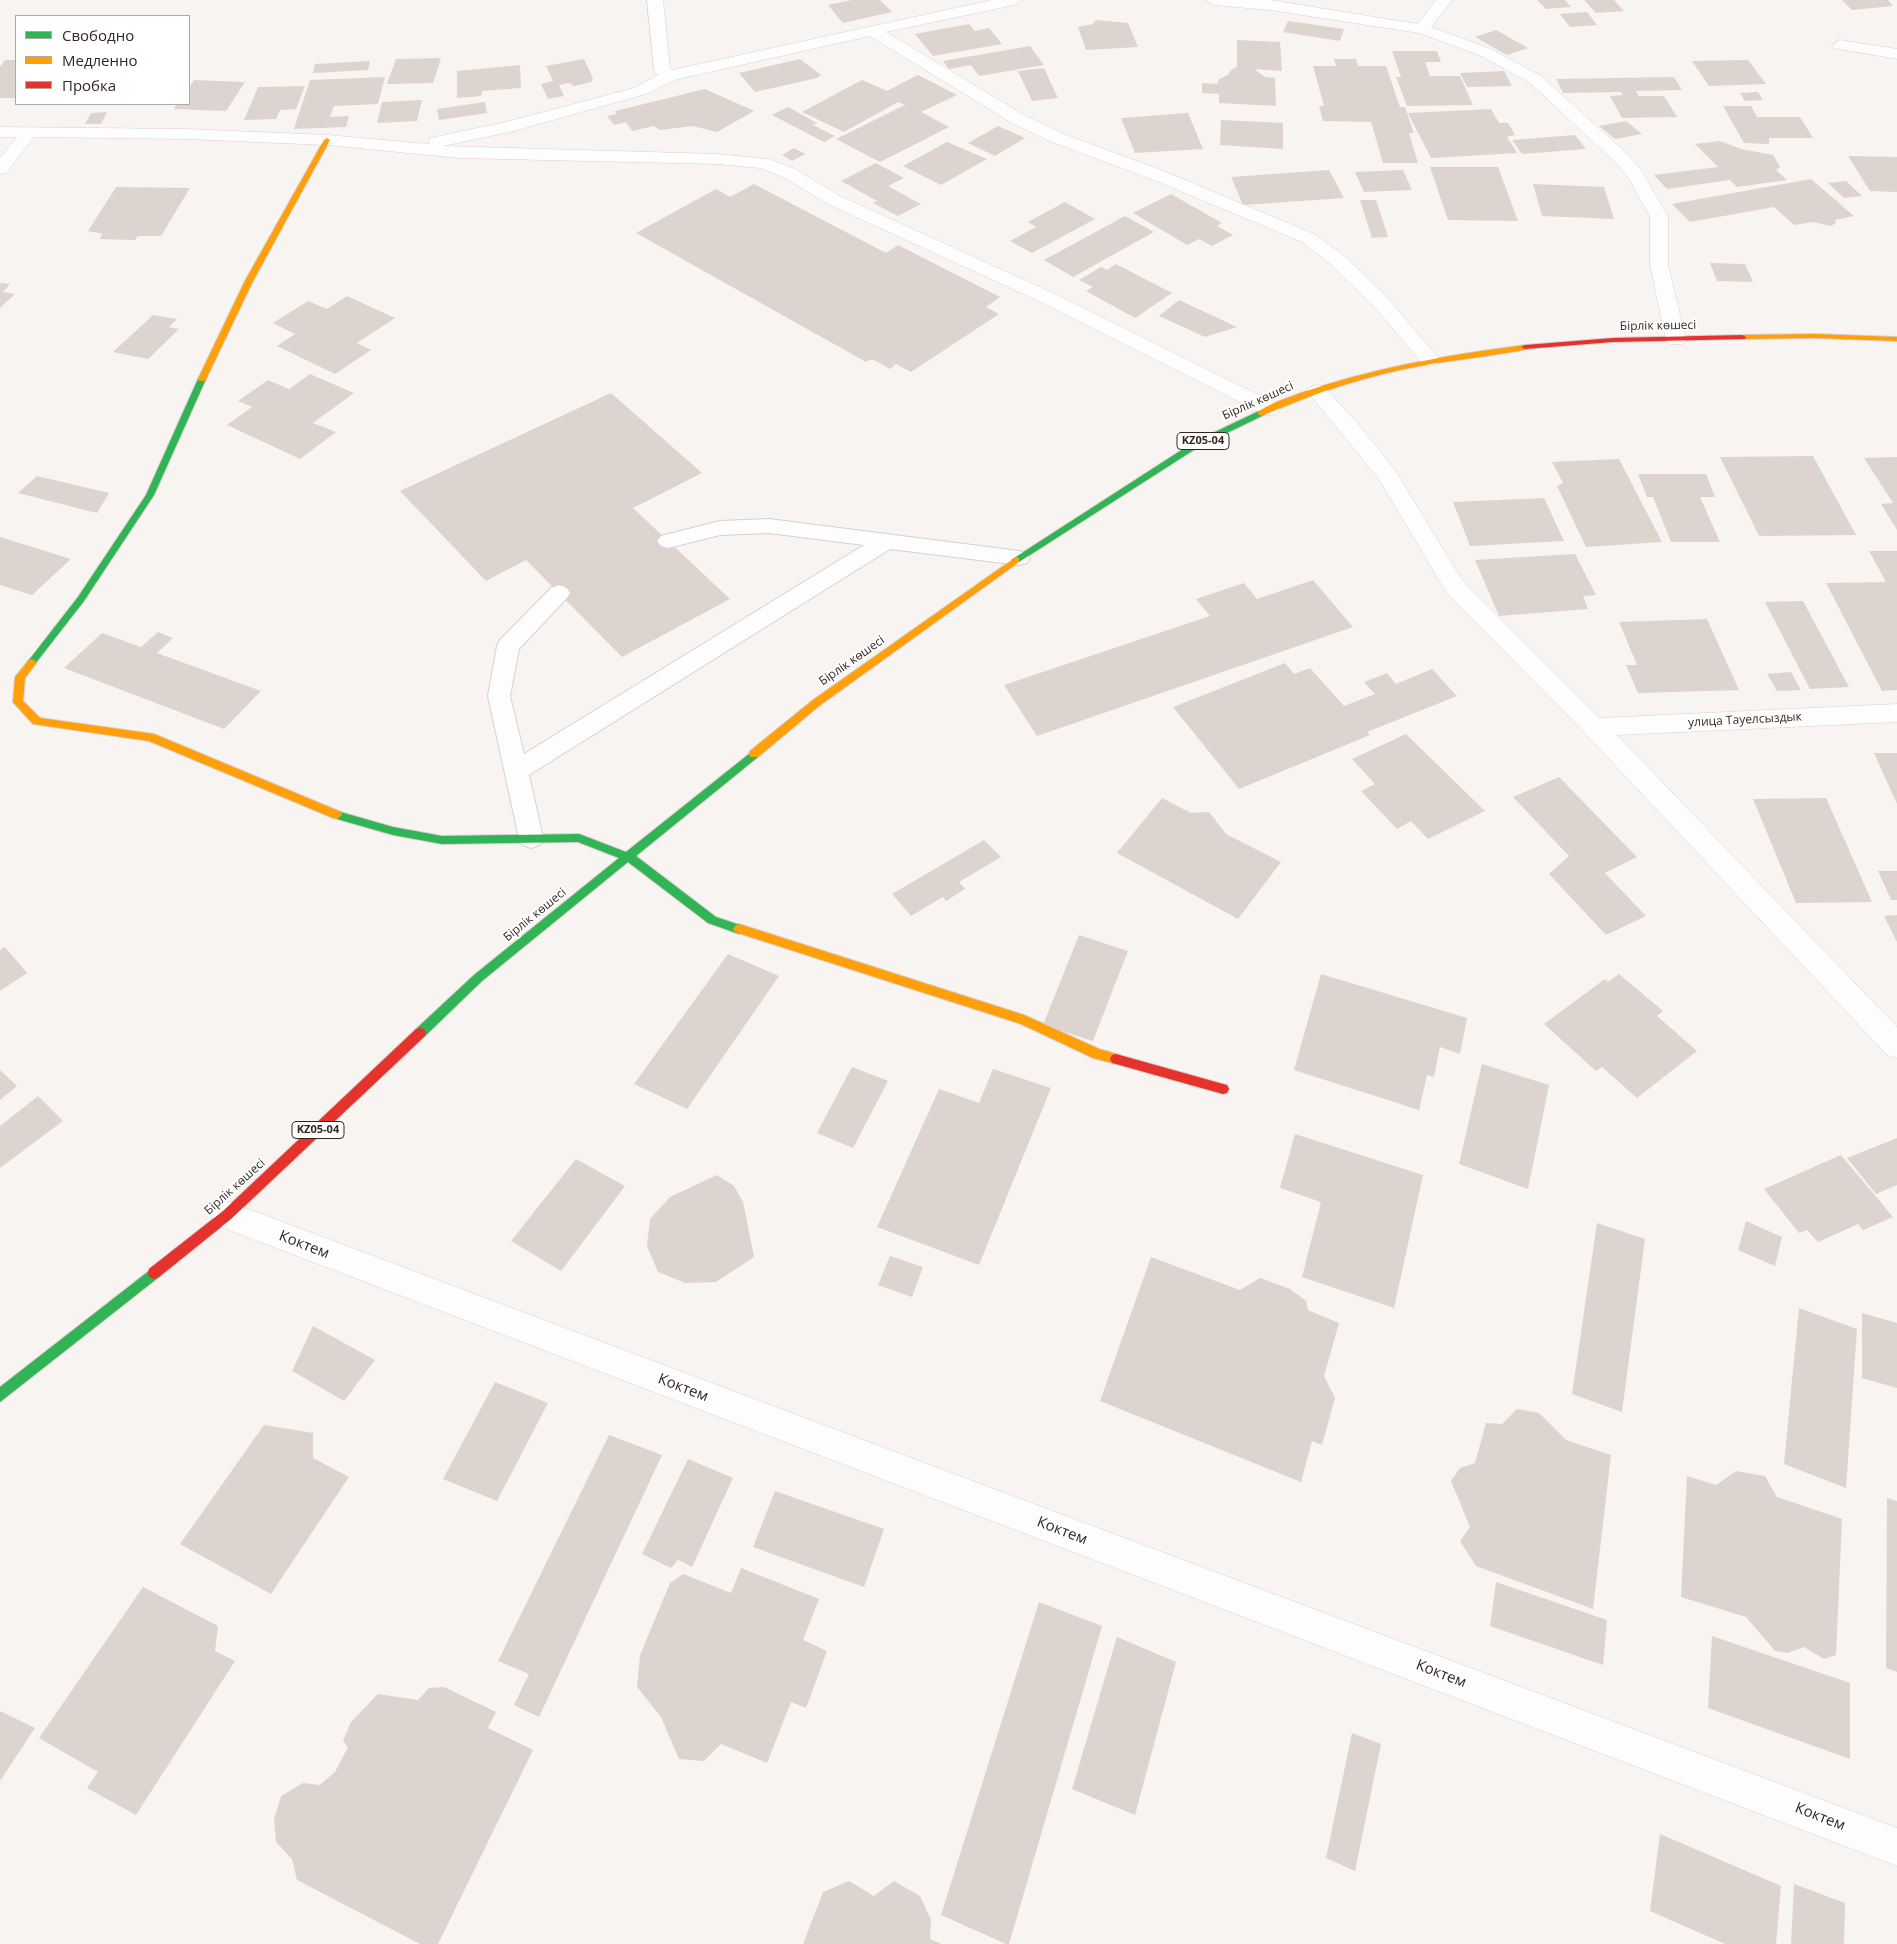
<!DOCTYPE html>
<meta charset="utf-8">
<style>
body{margin:0}
#map{position:relative;width:1897px;height:1944px;overflow:hidden;background:#f8f4f2;font-family:"Open Sans",sans-serif}
canvas{display:block}
.legend{position:absolute;left:15px;top:15px;width:175px;height:90px;box-sizing:border-box;background:#fff;border:1px solid #aea9a6;margin:0;padding:6px 9px;list-style:none;font-size:15px;color:#352720}
.legend li{display:flex;align-items:center;gap:10px;height:25px}
.legend b{width:25px;border:1px solid #aea9a6}
</style>
<div id="map">
<canvas width="1897" height="1944"></canvas>
<ul class="legend">
<li><b style="height:6px;background:#30b455"></b>Свободно</li>
<li><b style="height:6px;background:#ff9f0a"></b>Медленно</li>
<li><b style="height:6px;background:#e5322d"></b>Пробка</li>
</ul>
</div>
<script>
const ctx = document.querySelector('canvas').getContext('2d');
ctx.lineJoin = 'round';
function fill(path, color) { ctx.fillStyle = color; ctx.fill(path, 'evenodd'); }
function trace(path, color, width, dash) { ctx.strokeStyle = color; ctx.lineWidth = width; ctx.lineCap = dash ? 'butt' : 'round'; ctx.setLineDash(dash || []); ctx.stroke(path); }
function write(font, color, halo, rows, align = 'center') {
  ctx.font = font + ' "Open Sans",sans-serif'; ctx.lineWidth = 4; ctx.setLineDash([]); ctx.textBaseline = 'middle'; ctx.strokeStyle = halo; ctx.fillStyle = color; for (const [text, x, y, turn = 0] of rows) {
    ctx.save(); ctx.translate(x, y); ctx.rotate((+turn || 0) * Math.PI / 180); ctx.textAlign = isNaN(turn) ? turn : align; if (halo) ctx.strokeText(text, 0, 0); ctx.fillText(text, 0, 0); ctx.restore();
  }
}
const building = new Path2D(`
 M852,0H880L892,12L843,23L828,5Z
 M1537,0H1565L1571,7L1546,9Z
 M1584,0H1614L1624,11L1596,13Z
 M1842,0H1888L1893,6L1852,10Z
 M1587,12L1597,25L1570,27L1560,14Z
 M1096,20L1128,23L1138,47L1086,50L1078,27L1093,24Z
 M1288,21L1344,29L1340,41L1283,32Z
 M969,24L975,31L989,28L1002,44L933,56L915,34Z
 M1496,30L1528,48L1507,55L1475,37Z
 M1237,40L1280,42L1282,71L1254,69L1265,77L1275,78L1276,106L1219,103V94L1202,93V83L1217,84L1219,79L1228,75L1231,70L1237,67Z
 M1030,46L1044,65L979,76L971,65L949,69L943,61Z
 M1392,51H1437L1441,62H1425L1430,76H1460L1473,105L1407,106L1396,77H1401Z
 M441,58L433,83L387,84L396,59Z
 M584,59L593,78L591,82L574,86L569,83L559,85L564,96L548,99L541,84L553,81L546,66Z
 M800,59L821,75L817,78L755,92L739,73Z
 M1334,59H1356L1358,66H1386L1400,107H1405L1414,133H1409L1418,163H1383L1371,122L1323,121L1319,106H1324L1313,66H1336Z
 M5,60H16V98H0V67Z
 M1748,60L1766,84L1709,86L1692,61Z
 M370,61L368,70L313,73L315,64Z
 M520,65L521,88L482,91L481,96L457,98V71Z
 M1044,68L1058,98L1032,101L1018,71Z
 M1504,71L1512,86L1467,87L1460,73Z
 M918,75L957,95L921,112L949,127L880,162L836,139L905,105L898,102L844,132L802,112L862,80L887,91Z
 M385,77L378,104L334,106L330,117L349,116L346,127L294,129L310,80Z
 M1674,77L1682,90L1636,91L1639,96H1664L1677,117L1622,118L1610,96L1623,95L1621,92L1563,93L1556,79Z
 M194,80L245,82L226,111L174,109L177,104H189V88Z
 M305,86L296,109L280,110L276,119L244,120L258,87Z
 M705,89L754,111L717,132L693,126L660,130L654,126L632,131L626,122L614,125L607,116L617,114L615,111Z
 M1758,92L1763,100L1745,101L1740,93Z
 M422,100L417,121L377,123L382,102Z
 M485,102L487,113L439,120L437,109Z
 M1723,106H1751L1757,117H1800L1813,138H1769V144L1744,143Z
 M788,107L817,123L813,125L835,136L824,142L772,115Z
 M1491,109L1499,123H1508L1515,135L1507,137L1517,153L1431,158L1408,113Z
 M107,112L101,124H85L91,113Z
 M1188,113L1203,149L1135,153L1121,118Z
 M1221,120L1283,123V149L1220,145Z
 M1626,121L1642,134L1615,139L1599,126Z
 M998,126L1025,138L995,156L968,143Z
 M1575,135L1586,149L1522,154L1512,140Z
 M1720,141L1741,149L1773,155L1780,167L1776,170L1787,180L1737,187L1730,180L1667,189L1654,175L1718,167L1695,144Z
 M947,142L987,159L941,185L903,166Z
 M794,148L805,154L792,161L782,155Z
 M1848,156L1897,157V192L1870,191Z
 M876,163L904,178L888,186L921,204L898,216L873,203L877,201L841,181Z
 M1430,167H1498L1518,221L1448,220Z
 M1329,170L1344,198L1243,205L1231,177Z
 M1403,170L1412,190L1364,192L1355,172Z
 M1811,179L1854,216L1835,220L1836,223L1831,226L1813,222L1794,225L1774,207L1690,222L1672,204Z
 M1846,181L1862,196L1844,198L1828,183Z
 M754,184L886,253L898,245L1000,297L986,307L999,314L911,372L896,364L890,369L872,359L866,362L636,233L716,189L730,197Z
 M1533,184L1604,187L1614,219L1542,216Z
 M116,187L190,188L161,236H138L135,240L99,239L103,234L88,231Z
 M1171,194L1222,223L1217,226L1233,235L1212,246L1199,239L1187,245L1133,213Z
 M1360,200H1376L1388,237L1372,238Z
 M1065,202L1095,219L1032,253L1010,241L1036,227L1028,222Z
 M1125,216L1154,232L1073,277L1044,260Z
 M1710,263L1745,264L1753,282L1717,281Z
 M1116,264L1172,293L1135,318L1086,291L1093,287L1079,280L1101,267L1107,270Z
 M0,283L10,284L3,292L15,294L0,308Z
 M347,296L395,318L357,343L371,350L335,374L277,346L295,334L273,323L308,301L327,309Z
 M1179,300L1237,327L1205,337L1159,316Z
 M153,315L177,319L169,327L179,329L148,359L113,352Z
 M310,374L354,393L313,423L336,432L300,459L227,425L252,407L238,401L268,380L289,389Z
 M611,393L702,473L633,508L730,599L622,657L526,560L486,581L400,491Z
 M1813,456L1856,535L1759,536L1720,457Z
 M1897,457V530L1881,504L1893,503L1864,458Z
 M1619,459L1662,542L1586,547L1557,486L1563,483L1552,462Z
 M1638,474H1706L1715,497H1700L1720,542H1671L1653,497H1647Z
 M37,476L109,493L97,513L18,493Z
 M1544,498L1564,541L1470,546L1453,502Z
 M0,537L71,559L32,595L0,585Z
 M1869,551H1897V690L1882,691L1826,583L1886,582Z
 M1575,554L1596,595L1583,596L1588,609L1499,616L1475,560Z
 M1313,580L1353,627L1037,736L1004,685L1210,616L1196,599L1244,583L1257,599Z
 M1803,601L1849,687L1810,689L1765,602Z
 M1707,619L1739,690L1638,693L1626,665H1637L1619,622Z
 M158,632L173,638L157,653L261,691L224,729L64,668L102,633L141,647Z
 M1285,663L1294,674L1310,668L1344,706L1375,694L1364,682L1387,673L1396,684L1432,669L1457,696L1367,732L1370,735L1239,789L1173,707Z
 M1791,672L1801,690L1777,691L1767,674Z
 M1406,734L1485,811L1428,839L1411,821L1397,829L1361,791L1375,784L1352,759Z
 M1874,753H1897V804Z
 M1559,777L1637,857L1605,873L1646,916L1606,935L1549,874L1569,856L1513,797Z
 M1162,798L1191,813L1209,812L1226,834L1281,862L1238,919L1117,853Z
 M1826,798L1872,902L1796,903L1753,799Z
 M984,840L1001,857L959,882L965,889L946,901L943,897L911,916L892,894Z
 M1878,871H1897V900H1891Z
 M1897,915V942L1884,916Z
 M1079,935L1128,951L1093,1041L1043,1025Z
 M5,947L27,973L0,991V950Z
 M728,954L779,976L687,1109L634,1084Z
 M1321,974L1467,1018L1460,1054L1440,1047L1434,1077L1427,1075L1419,1110L1294,1070Z
 M1619,974L1663,1011L1657,1016L1697,1051L1637,1098L1602,1067L1596,1071L1544,1024L1605,979L1608,982Z
 M1482,1064L1549,1085L1528,1189L1459,1164Z
 M852,1067L888,1081L853,1148L817,1133Z
 M993,1069L1051,1088L979,1265L877,1227L939,1089L979,1103Z
 M0,1070L17,1086L0,1100Z
 M38,1096L63,1121L0,1168V1126Z
 M1295,1134L1423,1175L1394,1308L1302,1277L1321,1202L1280,1188Z
 M1897,1138V1185L1876,1194L1847,1158Z
 M1841,1155L1893,1217L1863,1230L1858,1224L1818,1242L1807,1230L1799,1233L1764,1189Z
 M576,1159L625,1186L561,1271L511,1241Z
 M717,1175L734,1186L743,1202L754,1257L716,1282L685,1283L658,1272L647,1246L650,1219L670,1197Z
 M1746,1221L1782,1237L1775,1266L1738,1250Z
 M1597,1223L1645,1239L1622,1412L1572,1394Z
 M890,1256L923,1267L912,1297L878,1285Z
 M1151,1257L1240,1290L1260,1278L1290,1289L1306,1301L1308,1310L1339,1323L1324,1376L1335,1398L1322,1445L1312,1441L1301,1482L1100,1401Z
 M1799,1308L1857,1329L1846,1488L1784,1464Z
 M1862,1313L1897,1323V1388L1862,1378Z
 M313,1326L375,1360L344,1401L292,1371Z
 M495,1382L548,1403L497,1501L443,1479Z
 M1517,1409L1539,1413L1566,1440L1611,1455L1593,1609L1476,1566L1460,1541L1470,1527L1451,1481L1460,1468L1475,1463L1486,1423L1502,1424Z
 M264,1425L313,1433V1458L349,1477L271,1594L180,1544Z
 M609,1435L662,1455L539,1717L514,1705L529,1674L498,1661Z
 M688,1459L733,1478L692,1567L678,1560L671,1568L642,1554Z
 M1736,1471L1765,1476L1777,1497L1842,1519L1836,1655L1824,1659L1804,1647L1788,1653L1775,1651L1746,1617L1681,1597L1687,1476L1716,1485Z
 M775,1491L884,1529L864,1587L753,1547Z
 M1887,1498L1897,1501V1672L1886,1668Z
 M741,1568L819,1599L803,1640L827,1651L806,1708L791,1702L767,1763L721,1744L704,1761L679,1759L661,1717L637,1687L640,1655L670,1583L683,1574L731,1593Z
 M1496,1582L1607,1620L1603,1665L1490,1626Z
 M143,1587L218,1626L215,1651L235,1661L136,1815L87,1788L98,1772L39,1738Z
 M1039,1602L1102,1626L1009,1944H1006L941,1915Z
 M1712,1636L1850,1683V1759L1708,1708Z
 M1117,1637L1176,1662L1135,1815L1072,1789Z
 M444,1687L496,1712L488,1728L533,1750L438,1944H420L297,1880L292,1859L276,1842L274,1820L281,1796L303,1783L320,1785L335,1772L348,1747L343,1741L351,1722L378,1694L418,1700L429,1688Z
 M0,1711L35,1728L0,1781Z
 M1352,1733L1381,1744L1355,1871L1326,1858Z
 M1660,1834L1781,1886L1776,1944H1725L1650,1911Z
 M849,1881L874,1896L894,1881L920,1896L931,1920L930,1939L941,1944H803L823,1892Z
 M1794,1884L1845,1903L1844,1944H1791Z`);
const lane = new Path2D(`
 M769,519L1019,551L1027,553L1030,558L1027,563L1019,565L890,549L529,775L543,838L540,845L531,848L522,845L519,838L488,696L497,646L500,640L551,588L559,585L567,588L570,593L567,598L519,649L510,696L524,754L864,545L769,533L720,535L668,548L661,546L657,541L661,536L720,521Z`);
const street = new Path2D(`
 M647,0H663L670,68L672,70L992,0H1022L1014,5L886,32L1024,115L1064,134L1166,172L1314,234L1342,254L1386,296L1440,360L1437,364L1430,366L1423,364L1372,304L1328,262L1302,242L1154,180L1052,142L1012,123L870,36L674,80L646,94L514,131L443,146L717,154L769,159L795,169L840,196L1055,294L1277,404L1280,409L1277,414L1270,415L1263,414L1041,302L828,204L783,177L760,168L717,164L459,158L327,145L186,139L34,137L6,173L0,174V158L17,137H0V127L186,129L327,135L429,144L430,138L506,122L634,88L658,75L654,70Z
 M1206,0H1270L1418,24L1436,0H1452L1431,27L1491,49L1541,76L1626,153L1642,171L1668,217V265L1686,340L1683,344H1669L1666,340L1650,265V217L1628,177L1614,161L1529,82L1479,55L1419,33L1270,10L1214,5Z
 M1840,40L1897,49V59L1834,48L1832,45Z
 M1317,385L1324,387L1359,425L1395,470L1462,580L1600,718L1897,704V722L1617,735L1897,1027V1058L1887,1055L1585,733L1446,592L1379,479L1307,391L1310,387Z
 M227,1201L1897,1828V1866L216,1225L212,1215L216,1205Z`);
const fast = new Path2D(`
 M202,376L206,379L154,495L84,601L35,664H29L27,662L29,660L78,597L146,495L198,379Z
 M1261,410L1264,411V415L1200,446L1019,562H1013L1011,560L1194,442Z
 M754,750L758,751L759,754L758,757L636,856L716,917L743,926L745,929L743,932L739,934L708,923L628,862L482,981L424,1037L420,1038L416,1037L414,1033L416,1029L474,975L619,858L578,842L442,844L393,835L337,819L332,815L333,812L337,811L393,827L442,836L579,834L626,852Z
 M154,1267L159,1269L160,1273L159,1277L0,1402V1387Z`);
const slow = new Path2D(`
 M327,138L330,140L253,281L206,379L205,381H199L198,379L245,281L324,140Z
 M1815,334L1897,337V341L1815,338L1742,339L1738,337L1742,335Z
 M1525,345H1528V349C1494,356 1459,359 1425,365C1369,375 1316,392 1264,415L1261,416L1257,413C1267,404 1286,399 1298,394C1372,368 1448,355 1525,345Z
 M1016,557L1019,558V562L819,706L758,757H750L749,754L750,751L813,700Z
 M32,659L37,662L25,678L23,701L40,718L154,734L341,812L342,815L337,819L333,818L149,741L33,724L13,702L15,677L29,660Z
 M739,924L1024,1015L1099,1049L1120,1055L1122,1059L1120,1063L1116,1064L1093,1058L1021,1024L735,932L733,929L735,926Z`);
const jam = new Path2D(`
 M1742,335L1746,337L1745,339L1613,342L1525,349L1521,347L1525,345L1613,338Z
 M420,1028L424,1029L426,1033L424,1037L231,1219L159,1277L154,1279L149,1277L148,1273L149,1269L223,1211L416,1029Z
 M1116,1054L1223,1084L1227,1085L1229,1089L1227,1093L1223,1094L1116,1064L1112,1063L1110,1059L1112,1055Z`);
const shields = [
 [1203,441,52],
 [318,1130,52]
];
const shieldNames = [
 ["KZ05-04",1203,441],
 ["KZ05-04",318,1130]
];
const streetNames = [
 ["Бірлік көшесі",1658,326,-1],
 ["Бірлік көшесі",1258,401,-24],
 ["Бірлік көшесі",852,661,-35],
 ["улица Тауелсыздык",1745,720,-3],
 ["Бірлік көшесі",535,915,-39],
 ["Бірлік көшесі",235,1187,-42]
];
const nearStreetnames = [
 ["Коктем",304,1245,21],
 ["Коктем",683,1388,21],
 ["Коктем",1062,1531,21],
 ["Коктем",1441,1674,21],
 ["Коктем",1820,1817,21]
];
fill(building, '#ddd4cf');
trace(lane, '#dad0cc', 2);
trace(street, '#dad0cc', 1);
trace(fast, '#dad0cc', 2);
trace(slow, '#dad0cc', 2);
trace(jam, '#dad0cc', 2);
fill(lane, '#fefdfd');
fill(street, '#fefdfd');
fill(fast, '#30b455');
fill(slow, '#ff9f0a');
fill(jam, '#e5322d');
for (const [x, y, w] of shields) { const box = new Path2D(); box.roundRect(x - w / 2, y - 8.5, w, 17, 4); ctx.fillStyle = '#fff'; ctx.fill(box); trace(box, '#352720', 1); }
write('bold 11px', '#352720', null, shieldNames);
write('12px', '#352720', '#fff', streetNames);
write('15px', '#352720', '#fff', nearStreetnames);
</script>
